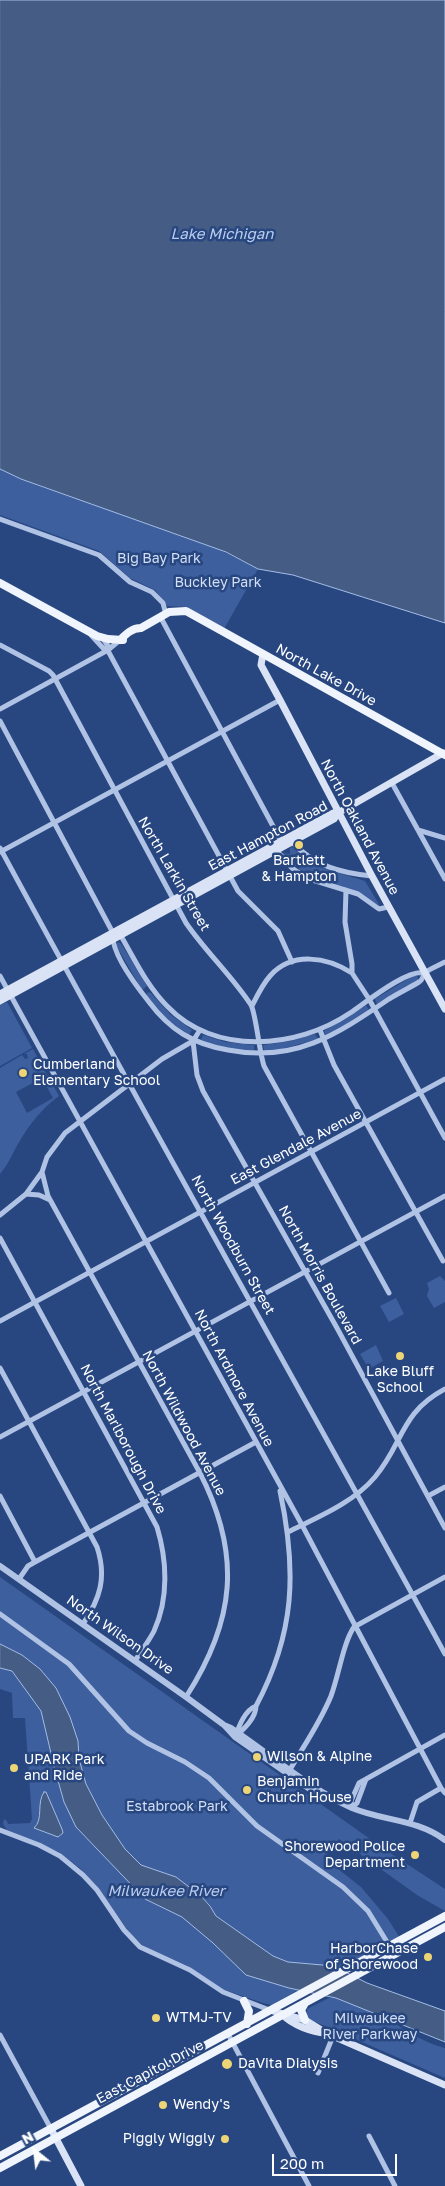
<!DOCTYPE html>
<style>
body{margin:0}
#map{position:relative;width:445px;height:2186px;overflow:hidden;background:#284780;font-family:"Golos Text",sans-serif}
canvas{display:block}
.north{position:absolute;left:10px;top:2126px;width:50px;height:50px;-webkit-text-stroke:4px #284780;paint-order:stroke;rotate:331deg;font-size:14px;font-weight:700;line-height:20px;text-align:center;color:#fff}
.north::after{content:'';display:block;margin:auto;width:18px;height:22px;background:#fff;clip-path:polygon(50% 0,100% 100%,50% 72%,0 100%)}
.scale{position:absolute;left:272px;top:2154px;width:125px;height:22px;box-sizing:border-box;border:2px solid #fff;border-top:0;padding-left:6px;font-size:15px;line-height:18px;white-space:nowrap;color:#fff;-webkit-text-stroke:4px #284780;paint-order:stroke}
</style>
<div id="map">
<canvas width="445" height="2186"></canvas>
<div class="north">N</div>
<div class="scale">200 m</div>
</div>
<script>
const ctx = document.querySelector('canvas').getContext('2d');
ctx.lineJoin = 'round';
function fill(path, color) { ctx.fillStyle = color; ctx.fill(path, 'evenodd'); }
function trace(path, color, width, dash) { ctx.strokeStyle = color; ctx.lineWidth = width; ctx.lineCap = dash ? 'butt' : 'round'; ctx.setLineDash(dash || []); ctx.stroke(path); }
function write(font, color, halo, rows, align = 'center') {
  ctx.font = font + ' "Golos Text",sans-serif'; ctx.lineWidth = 5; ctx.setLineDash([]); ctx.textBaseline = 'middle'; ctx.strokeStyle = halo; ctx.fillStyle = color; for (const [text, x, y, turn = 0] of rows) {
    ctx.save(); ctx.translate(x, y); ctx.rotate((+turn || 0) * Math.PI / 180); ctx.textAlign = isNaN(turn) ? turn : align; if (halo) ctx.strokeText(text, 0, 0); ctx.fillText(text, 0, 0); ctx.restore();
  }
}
const green = new Path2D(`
 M0,469L39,486L208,544L258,569L224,629L187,607L167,606L155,590L130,578L99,551L0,515Z
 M292,847L305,858L298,862L295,867L282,853L290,854V848Z
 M309,861L319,867L365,881L380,906L355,891L326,883L298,870L302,862Z
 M119,942L122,945L147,986L142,990L117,947L116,944Z
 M416,974L419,980L377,1005L375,999Z
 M148,992L151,993L171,1015L192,1030L189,1035L165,1018L146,996Z
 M7,1002L32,1048L0,1066V1005Z
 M366,1005L369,1010L354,1021L326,1036L324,1031Z
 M315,1034L318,1039L282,1049L264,1050L263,1045L291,1041Z
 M203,1035L225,1042L254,1045V1050C237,1052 218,1046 201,1040Z
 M33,1049L59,1096C41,1109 29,1125 18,1144C12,1154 8,1165 0,1174V1068L22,1055L25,1059L28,1058L27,1054H24ZM42,1078L53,1098L27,1113L16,1092Z
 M440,1276L445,1281V1302L434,1308L427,1296L429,1289L427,1283Z
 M396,1298L404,1314L389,1322L380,1306Z
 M376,1345L383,1361L369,1369L360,1354Z
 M0,1577L387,1851L445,1889V1911L417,1895L339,1839L324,1858L361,1887L388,1919L400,1938L339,1968L288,1962L273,1956L216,1916L210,1905L201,1896L176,1877L141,1865L125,1849L102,1815L86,1784L79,1759L78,1741L40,1669L22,1655L0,1644Z
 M0,1668L12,1671L41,1711L55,1770L64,1802L76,1827L145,1899L182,1917L213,1943L289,1988L298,1990L272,2005L263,2003L222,1989L186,1965L146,1948L131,1935L96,1885L81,1869L59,1852L7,1830L3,1824L4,1819L7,1821L8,1824L30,1823L32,1819L25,1718H13L12,1693L0,1689ZM41,1796L61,1836H54L35,1828L39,1821Z
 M334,1997C344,2001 377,2010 383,2015C401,2028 422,2042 445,2048V2078L311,2020L307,2016V2009L329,1998Z`);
const water = new Path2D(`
 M0,0H445V623L293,575L258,569L226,552L21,479L0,469Z
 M0,1644L22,1655L40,1669L56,1688L70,1717L78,1741L79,1759L86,1784L102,1815L125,1849L141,1865L176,1877L201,1896L210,1906L216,1916L273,1956L288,1962L334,1966L367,1983L445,2011V2042L336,1998L289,1988L246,1975L213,1943L182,1917L145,1899L76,1827L64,1802L55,1770L41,1711L12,1671L0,1668Z
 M44,1792H46L62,1829L63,1833L58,1837L34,1828C44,1819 36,1803 44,1792Z`);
const minor = new Path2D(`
 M0,519L99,555L130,582L152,592L163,603L166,615
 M161,618L281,841
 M91,635L103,648L107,649
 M102,637L108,646L107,649L238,891L278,931L292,962
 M0,645L49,671L53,675L186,923C206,952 232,976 251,1005C256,1014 259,1051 264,1066L389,1293
 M0,709L108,650L120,640
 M0,721L113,933C110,952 137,987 149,1002C170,1030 193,1044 228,1050C295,1063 336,1035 389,999C399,993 409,988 419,982C423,980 422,977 425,973C429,969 440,965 445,962
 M392,783L445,879
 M418,830L445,838
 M289,842H292C314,866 341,873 372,876
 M0,848C146,1118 298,1385 445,1654
 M278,848L277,851L292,868L306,878L358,894L379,909L388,907
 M0,852L280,700
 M346,890L345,922L352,964V973L369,999L445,1138
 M117,935L121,936C135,960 147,986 167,1006C214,1056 297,1049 350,1013C365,1003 408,968 425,973
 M0,976L302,1525L441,1788L445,1793
 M252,1006C257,996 262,985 270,976C292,951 327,957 352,973
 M200,1030L193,1041L197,1075L203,1091L337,1328L445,1528
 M320,1030L334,1065L443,1261
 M42,1172L48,1196L200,1473C242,1555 235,1621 186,1697
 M26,1194L39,1195L50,1200
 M0,1215L26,1194L42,1172L47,1157L65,1133L162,1059L193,1041
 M0,1238L157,1527C167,1560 169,1598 154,1631C149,1641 141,1651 135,1661
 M0,1321L445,1079
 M0,1368L97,1547C107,1577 100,1599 83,1624
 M0,1437L445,1196
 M0,1496L35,1562
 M428,1496L445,1487
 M288,1532C318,1517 353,1503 375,1477C404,1442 400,1413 445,1389
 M19,1579L28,1566L35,1562L256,1442
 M0,1614L69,1664L129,1731L147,1743L185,1762L209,1778L257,1826L343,1887L368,1911L395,1955
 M256,1706C295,1633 297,1571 280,1491
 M256,1706C256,1718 244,1729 235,1737C239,1726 245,1710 256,1706Z
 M288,1773C303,1747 320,1723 331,1696C339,1675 343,1643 354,1627L445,1577
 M352,1808L351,1801L359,1783L445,1735
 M352,1808L357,1803L366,1779
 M410,1823L417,1802L441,1788
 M0,1830L39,1845L60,1856L83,1875L97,1890L124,1930L140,1947L190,1970L223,1992L272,2011
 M228,2034L309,2186
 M0,2035L51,2129
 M318,2073L333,2036
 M369,2136L395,2186`);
const tertiary = new Path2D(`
 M0,1566L186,1697L224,1725L235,1737L314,1792L328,1796
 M224,1725L231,1728C268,1753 312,1790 352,1808C383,1821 417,1819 445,1840`);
const secondary = new Path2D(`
 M263,654L261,665L280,700L372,876L445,1009
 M0,994L309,826L333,813H338L443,753
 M0,1001L334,819L338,813
 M273,2011L305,2020L326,2033
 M283,2015C292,2025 312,2032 326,2033L445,2085
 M51,2129L81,2186`);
const primary = new Path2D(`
 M0,583L97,636L108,639L123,640
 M120,640C126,634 132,628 141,628L169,612L186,611L445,755
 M244,2001L249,2011L247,2024
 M305,2003L301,2010L305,2020
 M0,2156L445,1916
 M0,2168L445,1927`);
const markers = [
 [299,845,5,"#edd576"],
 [23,1073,5,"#edd576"],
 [400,1356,5,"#edd576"],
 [257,1757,5,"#edd576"],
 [14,1768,5,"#edd576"],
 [247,1790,5,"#edd576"],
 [415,1855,5,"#edd576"],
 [428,1957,5,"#edd576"],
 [156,2018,5,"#edd576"],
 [227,2064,6,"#edd576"],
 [163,2105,5,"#edd576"],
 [225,2139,5,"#edd576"]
];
const parkNames = [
 ["Big Bay Park",159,559],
 ["Buckley Park",218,583],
 ["Estabrook Park",177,1807],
 ["Milwaukee",370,2019],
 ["River Parkway",370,2035]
];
const streetNames = [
 ["North Lake Drive",326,675,29],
 ["North Oakland Avenue",360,827,62],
 ["East Hampton Road",268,836,-28],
 ["North Larkin Street",174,874,60],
 ["East Glendale Avenue",296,1147,-28],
 ["North Woodburn Street",233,1245,61],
 ["North Morris Boulevard",320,1275,61],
 ["North Ardmore Avenue",234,1378,62],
 ["North Wildwood Avenue",184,1423,62],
 ["North Marlborough Drive",123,1439,62],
 ["North Wilson Drive",120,1635,35],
 ["East Capitol Drive",150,2072,-28]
];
const poiNames = [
 ["Bartlett",299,861,"center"],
 ["& Hampton",299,877,"center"],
 ["Cumberland",33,1065],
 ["Elementary School",33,1081],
 ["Lake Bluff",400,1372,"center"],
 ["School",400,1388,"center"],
 ["Wilson & Alpine",267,1757],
 ["UPARK Park",24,1760],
 ["and Ride",24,1776],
 ["Benjamin",257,1782],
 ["Church House",257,1798],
 ["Shorewood Police",405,1847,"right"],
 ["Department",405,1863,"right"],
 ["HarborChase",418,1949,"right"],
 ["of Shorewood",418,1965,"right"],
 ["WTMJ-TV",166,2018],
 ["DaVita Dialysis",238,2064],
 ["Wendy's",173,2105],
 ["Piggly Wiggly",215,2139,"right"]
];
const waterNames = [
 ["Lake Michigan",222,234],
 ["Milwaukee River",166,1891]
];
fill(green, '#3d5f9d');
fill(water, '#455c85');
trace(water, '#a4bde6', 1);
trace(minor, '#b0c3e5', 5);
trace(tertiary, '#b0c3e5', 6);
trace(secondary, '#d9e3f5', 7);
trace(primary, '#f0f4fd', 8);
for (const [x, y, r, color] of markers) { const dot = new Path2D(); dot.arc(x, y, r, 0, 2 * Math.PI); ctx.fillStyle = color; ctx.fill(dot); trace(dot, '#284780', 2); }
write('14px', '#d2dff5', '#284780', parkNames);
write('14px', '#fff', '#284780', streetNames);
write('14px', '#fff', '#284780', poiNames, 'left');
write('italic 15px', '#bbcded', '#284780', waterNames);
</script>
